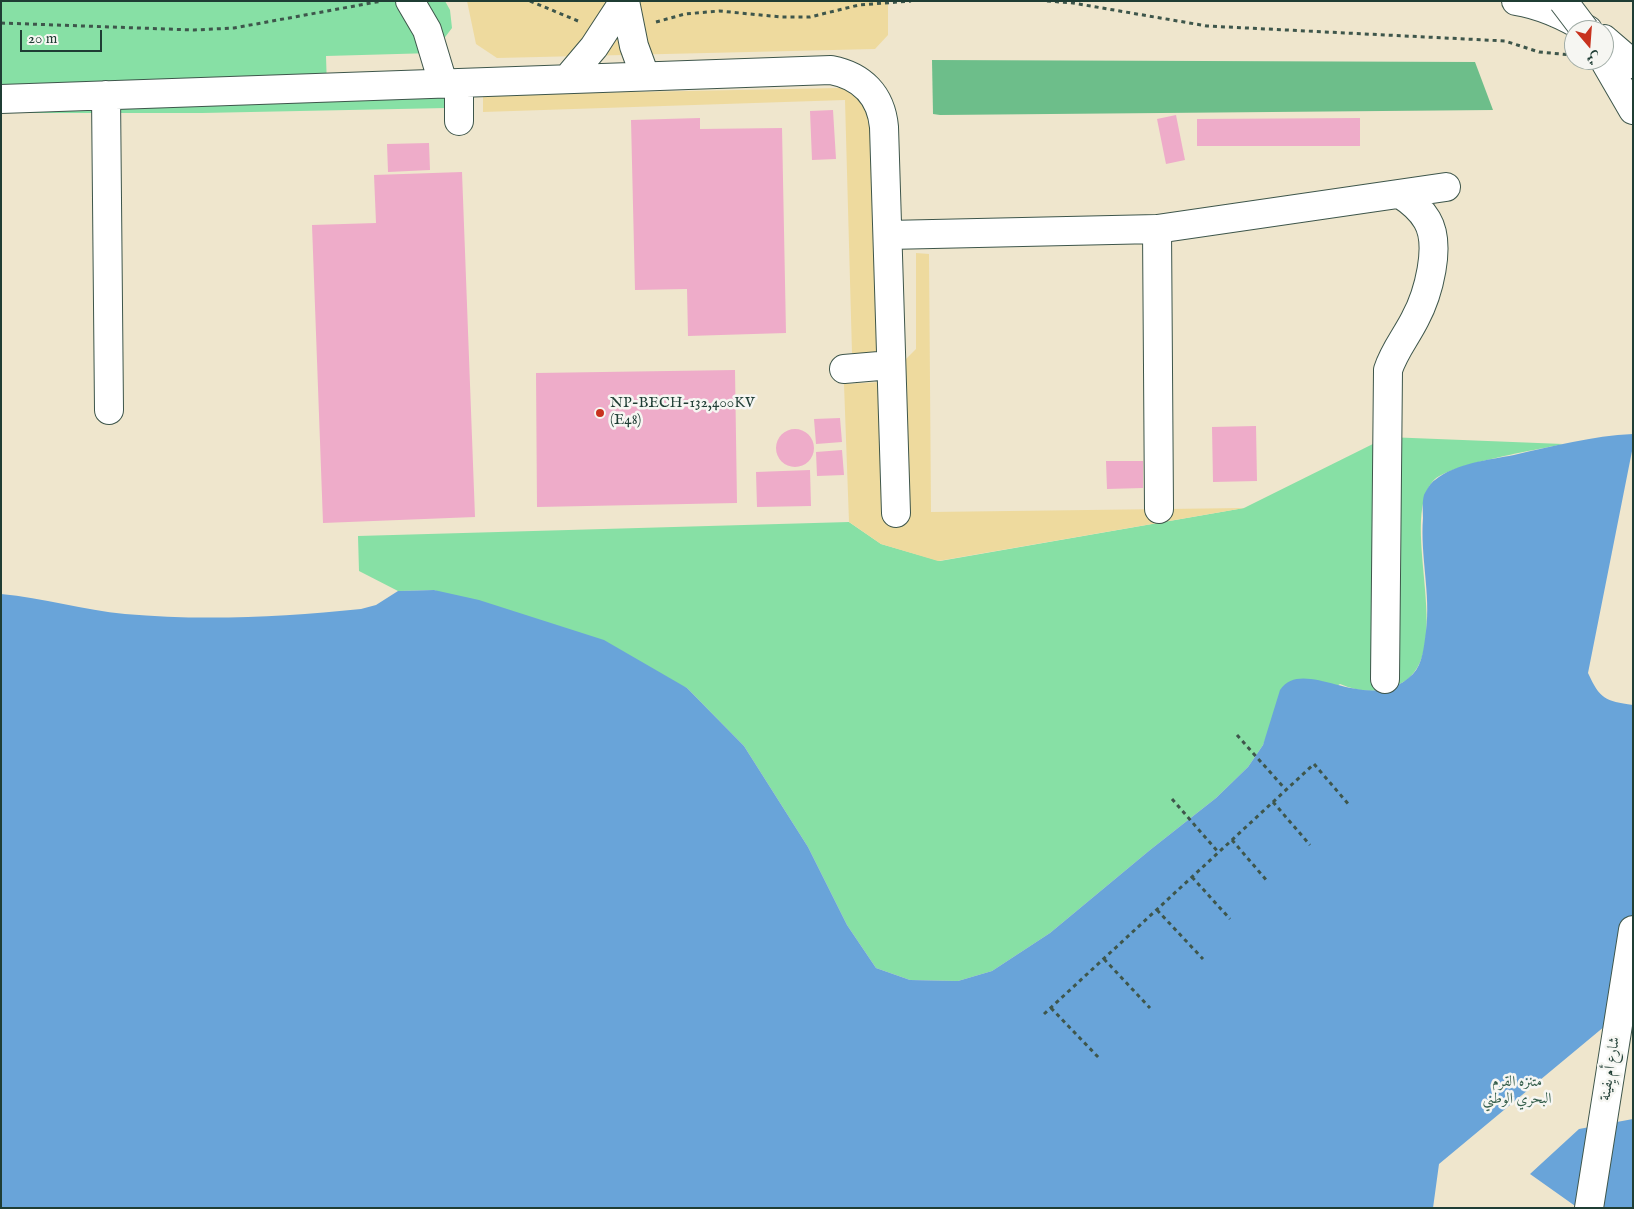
<!DOCTYPE html>
<meta charset="utf-8">
<style>
body{margin:0}
#map{position:relative;width:1634px;height:1209px;overflow:hidden;background:#efe6cd;font-family:"IM FELL English",Amiri,serif}
canvas{display:block}
.frame{position:absolute;inset:0;border:2px solid #1f3d34;pointer-events:none}
.north{position:absolute;left:1564px;top:20px;width:50px;height:50px;box-sizing:border-box;background:#f6f6f2;border:1px solid #a0aca6;border-radius:50%;rotate:162deg;font-size:14px;font-weight:700;line-height:20px;text-align:center;color:#1f3d34}
.north::after{content:'';display:block;margin:auto;width:18px;height:22px;background:#c8321e;clip-path:polygon(50% 0,100% 100%,50% 72%,0 100%)}
.scale{position:absolute;left:20px;top:30px;width:82px;height:22px;box-sizing:border-box;border:2px solid #1f3d34;border-top:0;padding-left:6px;font-size:15px;line-height:18px;white-space:nowrap;color:#1f3d34;-webkit-text-stroke:4px #f6f6f2;paint-order:stroke}
</style>
<div id="map">
<canvas width="1634" height="1209"></canvas>
<div class="frame"></div>
<div class="north">ش</div>
<div class="scale">20 m</div>
</div>
<script>
const ctx = document.querySelector('canvas').getContext('2d');
ctx.lineJoin = 'round';
function fill(path, color) { ctx.fillStyle = color; ctx.fill(path, 'evenodd'); }
function trace(path, color, width, dash) { ctx.strokeStyle = color; ctx.lineWidth = width; ctx.lineCap = dash ? 'butt' : 'round'; ctx.setLineDash(dash || []); ctx.stroke(path); }
function write(font, color, halo, rows, align = 'center') {
  ctx.font = font + ' "IM FELL English",Amiri,serif'; ctx.lineWidth = 5; ctx.setLineDash([]); ctx.textBaseline = 'middle'; ctx.strokeStyle = halo; ctx.fillStyle = color; for (const [text, x, y, turn = 0] of rows) {
    ctx.save(); ctx.translate(x, y); ctx.rotate((+turn || 0) * Math.PI / 180); ctx.textAlign = isNaN(turn) ? turn : align; if (halo) ctx.strokeText(text, 0, 0); ctx.fillText(text, 0, 0); ctx.restore();
  }
}
const green = new Path2D(`
 M1,1H445L450,10L452,28L433,53L326,56L327,88L446,91L447,108L202,113H1Z
 M1387,437L1563,444C1537,450 1448,464 1433,481C1396,524 1462,663 1395,686C1374,693 1360,692 1340,684L1271,725L1263,745L1248,767L1216,798L1150,850L1050,933L992,971L958,981L910,980L876,968L847,925L808,847L744,746L687,688L434,590L398,591L359,571L358,536L849,522L881,544L940,561L1244,508Z`);
const forest = new Path2D(`
 M932,60L1475,62L1493,110L940,115L933,114Z`);
const sand = new Path2D(`
 M467,1H888V35L875,49L497,58L476,44Z
 M839,76L879,84L881,348L873,353H852L845,100L483,112V95L839,88Z
 M916,253L929,254L931,512L1244,508L938,561L881,544L849,522L844,384L883,382L916,349Z`);
const water = new Path2D(`
 M1633,434V446L1588,673C1600,699 1605,701 1633,705V1026H1605L1439,1164L1433,1208H1V594C43,598 84,610 125,614C203,621 284,617 361,609L376,605L398,591L434,590L479,600L604,640L687,688L744,746L808,847L847,925L876,968L910,980L958,981L992,971L1050,933L1150,850L1216,798L1248,767L1263,745L1280,690C1305,654 1368,719 1413,674C1423,664 1424,645 1426,631C1431,594 1420,556 1423,518C1423,511 1422,502 1424,495C1426,491 1431,482 1435,480C1456,463 1488,460 1514,455C1553,446 1592,436 1633,434Z
 M1633,1119V1208H1578L1530,1174L1579,1129Z`);
const building = new Path2D(`
 M833,110L836,159L812,160L810,111Z
 M1176,115L1185,160L1166,164L1157,119Z
 M700,118V129L782,128L786,333L688,336L687,289L635,290L631,120Z
 M1360,118V146H1197V119Z
 M429,143L430,170L388,172L387,144Z
 M462,172L475,517L323,523L312,225L376,223L374,175Z
 M735,370L737,503L537,507L536,373Z
 M840,418L842,442L816,444L814,419Z
 M1256,426L1257,481L1213,482L1212,427Z
 M776 448a19 19 0 1 1 38 0a19 19 0 1 1-38 0Z
 M842,450L844,475L817,476L816,452Z
 M1106,461H1143V488L1107,489Z
 M810,470L811,506L757,507L756,472Z`);
const path = new Path2D(`
 M530,1L578,21
 M1047,1L1073,3L1207,26L1505,41L1539,52L1572,55
 M656,22L685,14L719,11L782,17H810L859,5L911,1
 M1,23L194,30L234,28L382,1
 M1237,735L1286,790
 M1172,799L1219,853
 M1273,802L1310,845
 M1232,840L1268,882
 M1192,877L1230,919
 M1157,910L1203,959
 M1104,959L1150,1008
 M1051,1008L1099,1058
 M1044,1014L1314,764L1350,806`);
const minor = new Path2D(`
 M410,1L427,30L443,83
 M625,1L634,46L645,76
 M567,79L594,47L624,1
 M459,83V121
 M106,95L109,410
 M1,99L831,70C862,76 881,95 884,127L896,513
 M1157,229L1159,509
 M888,235L1157,229L1446,187
 M844,369L891,365
 M1385,679L1388,370C1394,351 1406,337 1415,319C1428,295 1442,245 1427,220C1420,208 1411,201 1400,194`);
const major = new Path2D(`
 M1516,1C1541,5 1567,17 1588,30
 M1604,39L1633,64
 M1604,60L1633,110
 M1589,1208L1633,930`);
const majorBridge = new Path2D(`
 M1563,1L1585,30`);
const markers = [
 [600,413,5,"#c8321e"]
];
const poiNames = [
 ["NP-BECH-132,400KV",610,404],
 ["(E48)",610,421]
];
const streetNames = [
 ["شارع أم يِفينة",1611,1069,-81]
];
const parkNames = [
 ["متنزه القرم",1517,1083],
 ["البحري الوطني",1517,1100]
];
fill(green, '#87e0a5');
fill(forest, '#6dbe8a');
fill(sand, '#eeda9e');
fill(water, '#69a4d9');
fill(building, '#eeacc9');
trace(minor, '#3e564b', 30);
trace(major, '#3e564b', 30);
trace(path, '#3e564b', 3, [4, 4]);
trace(minor, '#fff', 28);
trace(major, '#fff', 28);
trace(majorBridge, '#3e564b', 30, []);
trace(majorBridge, '#fff', 28);
for (const [x, y, r, color] of markers) { const dot = new Path2D(); dot.arc(x, y, r, 0, 2 * Math.PI); ctx.fillStyle = color; ctx.fill(dot); trace(dot, '#f6f6f2', 2); }
write('15px', '#1f3d34', '#f6f6f2', poiNames, 'left');
write('15px', '#1f3d34', '#f6f6f2', streetNames);
write('15px', '#345e4b', '#f6f6f2', parkNames);
</script>
